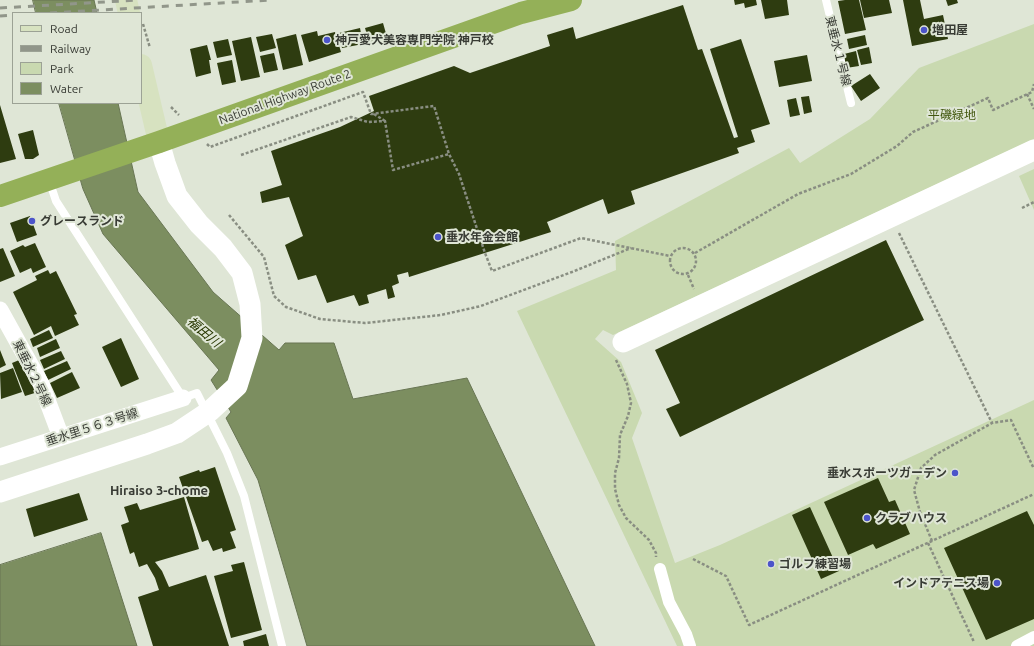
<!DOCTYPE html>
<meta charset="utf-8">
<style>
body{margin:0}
#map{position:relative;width:1034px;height:646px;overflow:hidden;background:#dfe6d6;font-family:Ubuntu,sans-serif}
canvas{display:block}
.legend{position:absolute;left:12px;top:12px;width:130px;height:92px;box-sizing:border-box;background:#dfe6d6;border:1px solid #9ca295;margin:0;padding:5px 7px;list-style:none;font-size:12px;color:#383b34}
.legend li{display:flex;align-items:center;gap:8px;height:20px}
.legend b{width:20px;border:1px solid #9ca295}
</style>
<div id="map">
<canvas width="1034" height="646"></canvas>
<ul class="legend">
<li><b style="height:5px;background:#d7e2c0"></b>Road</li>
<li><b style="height:5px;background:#91968a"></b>Railway</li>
<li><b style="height:11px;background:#c9d9b0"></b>Park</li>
<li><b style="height:11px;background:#7c8e60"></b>Water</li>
</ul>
</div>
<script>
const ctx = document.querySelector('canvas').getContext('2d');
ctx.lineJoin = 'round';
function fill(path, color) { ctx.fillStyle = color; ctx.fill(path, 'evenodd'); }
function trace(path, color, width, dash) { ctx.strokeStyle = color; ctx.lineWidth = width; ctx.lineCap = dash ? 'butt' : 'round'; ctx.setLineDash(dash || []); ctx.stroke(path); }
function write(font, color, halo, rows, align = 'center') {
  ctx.font = font + ' Ubuntu,"Noto Sans JP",sans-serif'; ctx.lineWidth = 4; ctx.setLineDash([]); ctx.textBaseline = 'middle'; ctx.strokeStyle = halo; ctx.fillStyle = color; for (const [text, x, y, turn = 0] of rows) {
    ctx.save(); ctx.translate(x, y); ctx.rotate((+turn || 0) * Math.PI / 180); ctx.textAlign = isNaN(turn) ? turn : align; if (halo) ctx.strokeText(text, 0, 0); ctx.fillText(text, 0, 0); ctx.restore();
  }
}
const green = new Path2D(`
 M1034,24V139L613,335L603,330L595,339L621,362L642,413L632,438L675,563L720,545L1034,400V646H677L517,311L616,270L615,241L789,148L800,163L870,119L919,68Z
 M1034,169V210L1019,176Z`);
const water = new Path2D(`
 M33,0H94L97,13H36Z
 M59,103H118L138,192L213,292L279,350L285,343H334L353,399L467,378L595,646H307L258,480L226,418L231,412L211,380L219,370L103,234L83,189Z
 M101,533L137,646H0V565Z`);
const building = new Path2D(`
 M734,0H756L757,5L745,8L744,3L735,5Z
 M761,0H787L789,15L765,19Z
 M845,0H859L866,30L845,34L838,1Z
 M860,0H889L892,13L864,18Z
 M903,0H920L924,19L943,15L948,39L912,46Z
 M946,0H957L958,3L948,6Z
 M683,5L698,50L702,49L734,138L738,137L710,49L741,39L770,124L751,130L755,142L737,148L739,153L631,191L635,204L608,214L603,199L547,222L551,232L409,277L408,272L397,275L399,283L392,286L395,297L388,299L386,289L367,295L369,303L359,306L354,295L327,303L316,275L298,280L285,245L303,236L289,197L262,203L260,192L282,185L271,151L340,127L374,111L369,96L454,66L470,73L550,46L547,35L573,27L576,39Z
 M383,23L387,37L369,42L365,28Z
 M360,28L363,44L342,48L339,33Z
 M317,31L318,36L335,32L341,52L309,62L301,35Z
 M272,34L276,48L260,52L256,37Z
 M296,34L303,65L283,70L276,39Z
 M865,35L867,45L849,49L847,39Z
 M251,37L260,77L241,81L232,41Z
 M228,39L232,55L217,58L213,42Z
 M207,45L211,60H209L211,73L196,77L190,49Z
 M869,47L872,63L861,65L857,50Z
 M856,51L859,66L846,68L844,54Z
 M274,53L278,70L264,73L260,56Z
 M807,55L812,81L779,87L774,61Z
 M232,60L236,82L222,85L217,63Z
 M870,74L880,88L861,101L851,86Z
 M809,96L812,112L804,114L801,97Z
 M796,98L800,115L790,117L787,100Z
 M0,105L16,159L0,163Z
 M33,130L39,155L33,159H25L18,134Z
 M30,216L37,235L17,242L10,223Z
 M886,240L924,320L680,437L666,409L680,403L655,350Z
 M35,243L46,267L33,273L31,268L20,273L10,251L23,245L25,247Z
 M3,248L15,276L0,282V249Z
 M48,270L50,274L56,271L77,314L74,315L79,325L55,336L51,326L34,335L13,292L37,280L35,276Z
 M49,330L53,338L33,347L30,339Z
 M121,338L139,379L121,387L102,347Z
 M56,339L60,348L40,357L37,348Z
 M0,350L6,365L0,368Z
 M61,351L65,359L44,369L40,360Z
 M24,358L38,392L25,396L12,363Z
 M67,361L71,369L48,380L44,371Z
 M13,368L22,392L1,399L0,373Z
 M72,372L80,388L57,398L50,383Z
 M215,467L236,530L230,532L236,548L223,552L222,548L213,551L208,540L202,542L179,477L199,470L200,472Z
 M878,478L889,502L895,500L910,534L876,549L873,544L848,555L824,502Z
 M79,493L88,520L34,537L26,509Z
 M184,497L199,549L155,562L162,571L169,587L206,575L229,646H153L138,597L159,590L155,578L147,564L139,567L134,552L130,554L121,525L129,522L124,507L137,503L140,510Z
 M810,507L839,571L821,579L792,515Z
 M1027,511L1034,525V619L986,640L944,548Z
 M244,562L262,630L231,638L214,576L233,571L231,565Z
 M266,634L269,646H244L243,641Z`);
const path = new Path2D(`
 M143,24L150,48
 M1027,94L1034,109
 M171,107L179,115
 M374,114L385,121
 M207,144L210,147L363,92L371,114L434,106L449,154L459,174L485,253L492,271L581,238L670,256
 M241,155L351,117L368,122L385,121L393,170L449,154
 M1022,208L1034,202
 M229,215L264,257L274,296L286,307L320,319L365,323L441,315L481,306L572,272L631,248
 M899,233L992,423
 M670 261a13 13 0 1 1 26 0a13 13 0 1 1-26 0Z
 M695,253L798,194L851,174L897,146L913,132L988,98L993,110L1032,92L1034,84
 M688,275L694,289
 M616,360L627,384L631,403L628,416L620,435L619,458L615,473V489L619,505L626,518L649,540L656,553V557
 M932,541L920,512L914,490L921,468L935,455L992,423L1011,420L1034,469
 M928,543L974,642
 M693,559L726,576L749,625L1034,494`);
const service = new Path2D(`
 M826,0L851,103
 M49,180L56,201L183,398L197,393L227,453L244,496L282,646`);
const pedestrian = new Path2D(`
 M660,569L669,602L686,634L690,646
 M1017,646L1034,637`);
const minor = new Path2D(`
 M0,310L41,384L61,437
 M0,457L183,398`);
const tertiary = new Path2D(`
 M623,342L1034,150
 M0,492L147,444L177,433L210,411L237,386L252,338L250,304L242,273L223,248L199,224L177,196L165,163L159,142`);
const secondary = new Path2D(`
 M126,0L129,13
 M141,65L159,142`);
const trunk = new Path2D(`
 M0,196L159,142L521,13L571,0`);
const rail = new Path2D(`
 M0,8L139,0
 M50,13L271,0
 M0,16L13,15`);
const markers = [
 [924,30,4,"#4c54ca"],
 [327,40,4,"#4c54ca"],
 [32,221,4,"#4c54ca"],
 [438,237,4,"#4c54ca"],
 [955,473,4,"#4c54ca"],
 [867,518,4,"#4c54ca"],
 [771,564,4,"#4c54ca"],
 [997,583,4,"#4c54ca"]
];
const poiNames = [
 ["増田屋",932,30],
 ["神戸愛犬美容専門学院 神戸校",335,40],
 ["グレースランド",40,221],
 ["垂水年金会館",446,237],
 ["垂水スポーツガーデン",947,473,"right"],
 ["クラブハウス",875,518],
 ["ゴルフ練習場",779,564],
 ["インドアテニス場",989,583,"right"]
];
const streetNames = [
 ["東垂水１号線",838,51,76],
 ["National Highway Route 2",285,97,-20],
 ["東垂水２号線",32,373,64],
 ["垂水里５６３号線",92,427,-18]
];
const parkNames = [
 ["平磯緑地",952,115]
];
const waterNames = [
 ["福田川",204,332,40]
];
const neighbourhoodNames = [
 ["Hiraiso 3-chome",159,491]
];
fill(green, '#c9d9b0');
fill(water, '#7c8e60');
trace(water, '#687553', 1);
fill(building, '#2e3c10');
trace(path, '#898e82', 2.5, [3, 2]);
trace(service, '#fff', 8);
trace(pedestrian, '#fff', 12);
trace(minor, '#fff', 17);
trace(tertiary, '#fff', 21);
trace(secondary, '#d7e2c0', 22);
trace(trunk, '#94b058', 22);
trace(rail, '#91968a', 3, [7, 7]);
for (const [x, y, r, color] of markers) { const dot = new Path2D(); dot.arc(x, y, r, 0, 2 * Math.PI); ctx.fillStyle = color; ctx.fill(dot); trace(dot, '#dfe6d6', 1.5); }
write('bold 12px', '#383b34', '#dfe6d6', poiNames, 'left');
write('12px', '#383b34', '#dfe6d6', streetNames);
write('12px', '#42580f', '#dfe6d6', parkNames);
write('italic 13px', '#283700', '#dfe6d6', waterNames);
write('bold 13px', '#383b34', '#dfe6d6', neighbourhoodNames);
</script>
